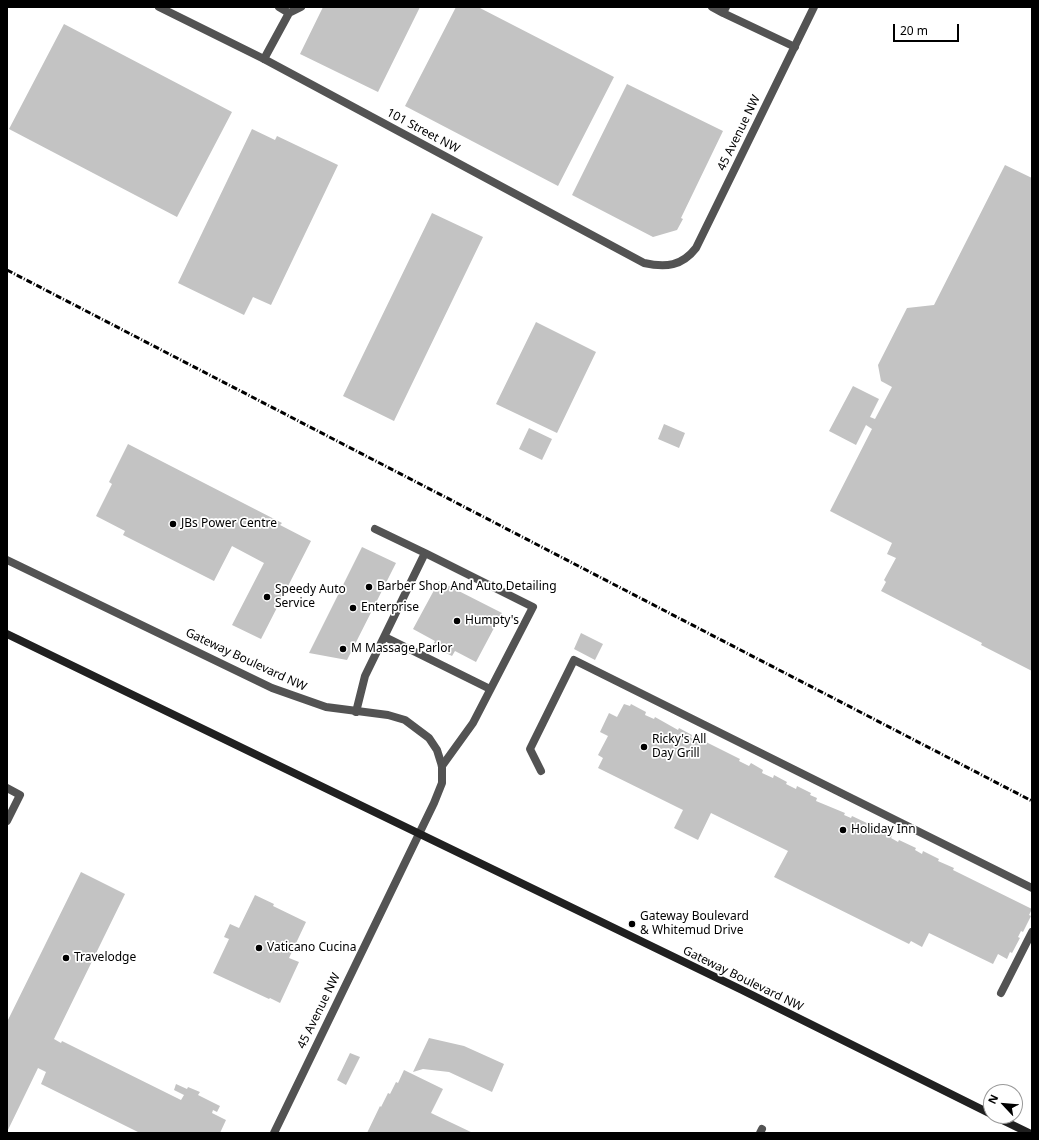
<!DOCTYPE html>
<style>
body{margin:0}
#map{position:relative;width:1039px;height:1140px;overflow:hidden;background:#fff;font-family:"Noto Sans",sans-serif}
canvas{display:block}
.frame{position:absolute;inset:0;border:8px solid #000;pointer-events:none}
.north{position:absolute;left:983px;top:1084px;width:40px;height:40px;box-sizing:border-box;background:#fff;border:1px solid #999;border-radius:50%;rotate:296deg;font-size:11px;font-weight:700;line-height:16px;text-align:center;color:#000}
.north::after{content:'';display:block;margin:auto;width:14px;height:18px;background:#000;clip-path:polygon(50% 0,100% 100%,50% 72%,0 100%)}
.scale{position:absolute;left:893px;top:24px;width:66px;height:18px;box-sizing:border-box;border:2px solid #000;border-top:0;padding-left:5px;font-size:12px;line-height:14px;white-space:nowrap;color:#000;-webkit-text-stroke:3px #fff;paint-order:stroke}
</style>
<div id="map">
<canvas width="1039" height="1140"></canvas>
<div class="frame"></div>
<div class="north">N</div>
<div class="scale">20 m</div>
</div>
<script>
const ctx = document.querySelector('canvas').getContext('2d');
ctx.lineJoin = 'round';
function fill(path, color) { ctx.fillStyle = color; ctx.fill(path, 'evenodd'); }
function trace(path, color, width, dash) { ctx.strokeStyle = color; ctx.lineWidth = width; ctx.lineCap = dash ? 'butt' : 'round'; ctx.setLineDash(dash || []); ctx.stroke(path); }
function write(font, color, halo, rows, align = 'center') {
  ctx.font = font + ' "Noto Sans",sans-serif'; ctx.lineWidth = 3.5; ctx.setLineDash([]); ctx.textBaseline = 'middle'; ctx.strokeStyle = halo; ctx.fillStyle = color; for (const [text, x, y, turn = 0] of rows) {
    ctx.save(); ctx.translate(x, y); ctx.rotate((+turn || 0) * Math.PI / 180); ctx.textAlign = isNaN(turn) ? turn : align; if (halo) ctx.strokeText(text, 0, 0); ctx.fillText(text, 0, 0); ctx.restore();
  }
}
const building = new Path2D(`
 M323,7H420L378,92L300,54Z
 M456,7H478L614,77L558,186L405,106Z
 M64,24L232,112L177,217L9,129Z
 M627,84L723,131L681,218L683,219L677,230L653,237L572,195Z
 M252,129L275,140L277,136L338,165L271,305L253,297L244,315L178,283Z
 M1005,165L1032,178V671L981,645L982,643L881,591L886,582L884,580L896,558L887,554L892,543L830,511L872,429L866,425L856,445L829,431L853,386L879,399L870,417L875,419L892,387L881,381L878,365L907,308L934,305Z
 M432,213L483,237L394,421L343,396Z
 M536,322L596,352L557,433L496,404Z
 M664,424L685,433L679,448L658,439Z
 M529,428L552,439L542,460L519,449Z
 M128,444L282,523L280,525L311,541L261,639L232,625L264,563L232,546L214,581L123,535L125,531L96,516L112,484L109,482Z
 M362,547L396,563L347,660L309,653Z
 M439,581L502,613L476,662L455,651L452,656L432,646L435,641L413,629Z
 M581,633L603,644L595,660L574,649Z
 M624,704L630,706L631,704L646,712L645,715L654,719L655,717L678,730L679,728L692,735L691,738L701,743L702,740L740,759L739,761L749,766L751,763L763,770L762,773L773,778L774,775L787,782L786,784L796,789L797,786L811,793L810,795L817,798L816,801L845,813L844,815L851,818L852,816L869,824L868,826L875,830L876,828L892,836L891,838L898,842L899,840L916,848L915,850L922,854L923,851L939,859L938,861L954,868L953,870L1032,909L1029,915L1031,916L1023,932L1021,931L1018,937L1020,938L1012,953L1010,952L1007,959L998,954L993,964L929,933L922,947L911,941L909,944L774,877L788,851L711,813L698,840L674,828L683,810L598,768L603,758L598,755L608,736L600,732L609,713L617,717Z
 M81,872L125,894L54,1039L61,1043L62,1041L181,1100L184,1095L174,1090L176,1084L187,1089L188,1087L200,1092L198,1095L220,1106L217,1112L213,1110L212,1113L226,1120L220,1133H140L41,1084L46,1072L38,1068L7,1132V1022Z
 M255,895L274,904L273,906L306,922L289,958L299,962L280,1003L270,998L269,999L213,973L229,939L224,937L230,924L239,928Z
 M429,1038L464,1046L504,1064L492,1092L449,1072L423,1069L413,1072Z
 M350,1053L360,1057L346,1085L337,1080Z
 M404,1070L443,1089L431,1113L473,1133H367L380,1106L381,1107L388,1093L390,1094L396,1082L398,1083Z`);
const service = new Path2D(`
 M712,7L723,13L726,7
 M289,13L301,7
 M723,13L795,47
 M264,59L289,13L279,7
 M425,553L533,607L473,723L442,766
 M385,637L490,689
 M356,712L365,676L425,553L375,529
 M541,771L530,749L574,660L1032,888
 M7,788L20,795L7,821
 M1001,993L1032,932
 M760,1133L762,1129`);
const minor = new Path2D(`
 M159,7L264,59L644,263C666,268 682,266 696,248L814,7
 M7,560L272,688L326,707L388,715L405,720L429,738L437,750L442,766V783L434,803L274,1133`);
const secondary = new Path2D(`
 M7,634L742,990L991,1114
 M994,1116L1029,1133`);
const rail = new Path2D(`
 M7,270L1032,801`);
const markers = [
 [173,524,4,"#000"],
 [369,587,4,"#000"],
 [267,597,4,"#000"],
 [353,608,4,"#000"],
 [457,621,4,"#000"],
 [343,649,4,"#000"],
 [644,747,4,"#000"],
 [843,830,4,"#000"],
 [632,924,4,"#000"],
 [259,948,4,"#000"],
 [66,958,4,"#000"]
];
const streetNames = [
 ["101 Street NW",423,131,28],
 ["45 Avenue NW",739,133,-64],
 ["Gateway Boulevard NW",246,660,25],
 ["Gateway Boulevard NW",743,979,26],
 ["45 Avenue NW",319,1011,-64]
];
const poiNames = [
 ["JBs Power Centre",181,524],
 ["Barber Shop And Auto Detailing",377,587],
 ["Speedy Auto",275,590],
 ["Service",275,604],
 ["Enterprise",361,608],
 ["Humpty's",465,621],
 ["M Massage Parlor",351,649],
 ["Ricky's All",652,740],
 ["Day Grill",652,754],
 ["Holiday Inn",851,830],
 ["Gateway Boulevard",640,917],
 ["& Whitemud Drive",640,931],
 ["Vaticano Cucina",267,948],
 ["Travelodge",74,958]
];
fill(building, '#c3c3c3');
trace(service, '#535353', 8);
trace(minor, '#535353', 8);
trace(secondary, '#202020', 8);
trace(rail, '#000', 3, [6, 2, 1, 2]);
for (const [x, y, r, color] of markers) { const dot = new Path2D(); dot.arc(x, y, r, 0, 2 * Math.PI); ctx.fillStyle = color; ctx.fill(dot); trace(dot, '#fff', 1.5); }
write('12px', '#000', '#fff', streetNames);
write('12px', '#000', '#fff', poiNames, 'left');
</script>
